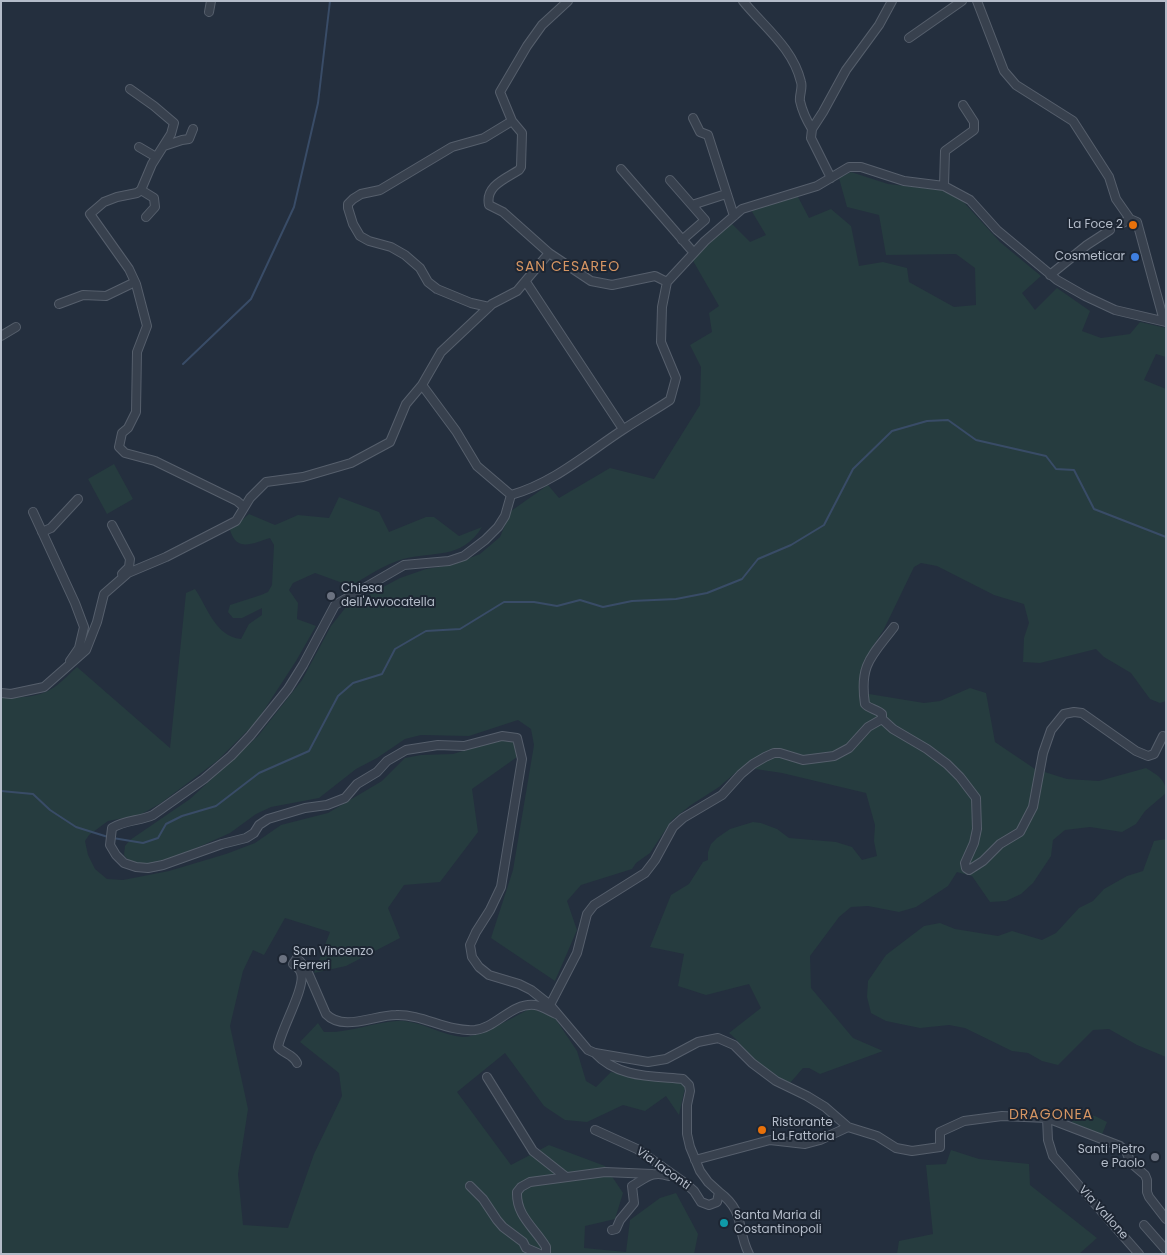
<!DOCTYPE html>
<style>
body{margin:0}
#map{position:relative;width:1167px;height:1255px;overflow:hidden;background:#242f3e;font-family:Poppins,sans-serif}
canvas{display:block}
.frame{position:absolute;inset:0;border:2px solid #b4bcc9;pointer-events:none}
</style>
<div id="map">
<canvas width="1167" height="1255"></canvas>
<div class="frame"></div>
</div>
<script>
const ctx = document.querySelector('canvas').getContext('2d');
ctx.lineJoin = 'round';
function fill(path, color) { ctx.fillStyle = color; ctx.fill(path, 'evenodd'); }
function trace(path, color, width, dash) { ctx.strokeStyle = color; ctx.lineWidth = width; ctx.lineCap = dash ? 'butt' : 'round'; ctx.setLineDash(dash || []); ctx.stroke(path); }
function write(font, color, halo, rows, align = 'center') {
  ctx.font = font + ' Poppins,sans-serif'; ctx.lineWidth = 4; ctx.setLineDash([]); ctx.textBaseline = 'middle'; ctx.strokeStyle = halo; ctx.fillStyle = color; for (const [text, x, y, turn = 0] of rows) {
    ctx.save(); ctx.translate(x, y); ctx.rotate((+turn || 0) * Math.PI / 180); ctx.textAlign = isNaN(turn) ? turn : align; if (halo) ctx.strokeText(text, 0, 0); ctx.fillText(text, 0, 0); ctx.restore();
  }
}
const green = new Path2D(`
 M851,172L888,184L941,190L959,197L1000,242L1041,276L1022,293L1035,310L1057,288L1090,311L1082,331L1101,338L1130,334L1140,322L1166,328V357L1156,354L1144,380L1166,389V701L1160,703L1150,699L1131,673L1104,657L1096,649L1040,663L1023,662L1024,638L1029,623L1024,604L994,595L937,566L921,563L914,567L884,629L868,654L862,672L863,693L924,703L940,701L970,688L986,693L995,742L1035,769L1067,779L1099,781L1146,768C1157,775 1166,779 1166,793L1145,811L1136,824L1122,832L1090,827L1065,830L1053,840L1051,856L1033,883L1021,894L1006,901L990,902L972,876L957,872L948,886L916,907L899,912L868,906L851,907L839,917L810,956L811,988L853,1038L883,1051L820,1074L809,1068H803L790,1083C775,1076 760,1066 748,1053C741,1046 737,1039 729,1033L761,1008L749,984L706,995L678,986L684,954L650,947L671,895L689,884L703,862L708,860V852L711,844L717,838L730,829L753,822L761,823L777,829L789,838L836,842L852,847L862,860L877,856L874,841L875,825L866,793L782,773L742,767L719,787L691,805L672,820L650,853L636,863L632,869L581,885L567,901L577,930L555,981L491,938L513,870L534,745L531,729L518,720L469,736L421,735L405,739L377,758L356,769L319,798L271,807L256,814L230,833L183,854L143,866L129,861L124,855L125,846L130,840L190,799L258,736L302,680L331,626L346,607L400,578L426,569L452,565L480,554L500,537L511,511L548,485L559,498L610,468L654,479L700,405L701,367L690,345L712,332L709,313L719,306L692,259L731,223L750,242L766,235L751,210L797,195L809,218L831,209L851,226L859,266L883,262L907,268L909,282L954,307L976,305L975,268L956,254L886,255L879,215L847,207L839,178Z
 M114,464L133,499L107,514L88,479Z
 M339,497L379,512L389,532L426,517H434L459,536L482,527C462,560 433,551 403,559C384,565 367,576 351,586L315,573L293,583L289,590L298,603L297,619L316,626L296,661L257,721L217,761L161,803L140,815L108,821L89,835L85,841L88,855L95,869L107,879L123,880L169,871L226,854L255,843L281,825L328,813L382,781L405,758L421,755L453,754L499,740L515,742L517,749V757L472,789L478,832L440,882L404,885L388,908L400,938L346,966L314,973L330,932L285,918L264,955L253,950L243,971L230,1026L248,1109L238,1174L243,1225L288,1228L314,1154L342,1096L339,1073L300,1042L318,1023L324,1032C350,1033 371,1023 396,1021C418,1019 442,1036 463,1037C478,1038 516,1016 531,1008L555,1018L577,1051L586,1081L596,1087L611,1072L656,1081L680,1082L685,1085V1088L679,1115L666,1096L645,1111L623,1105L587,1122L565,1120L544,1106L505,1053L457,1092L511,1165L549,1145L605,1166L623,1193L615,1219L585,1226L584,1248L626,1252L630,1220L660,1198L676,1193L698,1234L694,1254H1V697C18,698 38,698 53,688C61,683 69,674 77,667L170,748L186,593L195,589C208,608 215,636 241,639L249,624L262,615V608L242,618H233L228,612L230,605L261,595L268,592L272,585L274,545L270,538C253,543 237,553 230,530L249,514L275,525L298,515L329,518Z
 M1166,839V1057L1137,1045L1109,1029L1093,1030L1058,1065L1042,1061L1028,1053L1012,1051L965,1028L949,1025L920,1028L886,1021L871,1013L867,997L868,981L886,955L924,926L940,923L955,929L998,936L1012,931L1042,940L1056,933L1079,908L1093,901L1104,889L1127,876L1143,871L1154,841Z
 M1074,1113L1095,1116L1107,1122L1101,1137L1071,1126Z
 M951,1150L979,1159L1029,1164L1030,1185L1097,1238L1079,1254H897L899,1241L933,1234L926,1165L946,1164Z`);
const stream = new Path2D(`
 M183,364L251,299L294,207L318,103L330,1
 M1,791L33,794L50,810L76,827L108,837
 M113,838L143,843L158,838L166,824L182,816L216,806L259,773L309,751L338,696L353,683L382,674L395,649L426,631L460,629L504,602H534L557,606L580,600L603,607L632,601L676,599L707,593L742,579L758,559L791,545L824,525L853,469L892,431L927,421L948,420L976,440L1046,456L1056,469L1074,470L1094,509L1166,537`);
const minor = new Path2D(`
 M568,1L542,25L527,46L500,92L512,121L522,133L521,167L519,170C505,179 485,186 489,205L503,212L549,253L591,281L612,285L655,276L667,282
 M743,1C764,27 793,48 801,82C803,88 799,95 800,101C802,110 807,121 812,129
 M977,1L1004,71L1016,85L1073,121L1109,177L1116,199L1130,219L1137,222L1164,321
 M209,12L211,1
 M909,38L962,1
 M130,89L154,106L174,123L171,134L152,164L141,190L137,193L117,197L104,202L90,214L129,269L136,284L147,326L137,352L136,412L128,428L122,433L119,447L125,453L155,461L237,501L244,507
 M693,118L700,132L708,135L734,216
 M164,146L182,140L189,139L193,129
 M139,147L156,157
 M621,169L694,253
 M831,178L811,138L812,129L823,112L846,70L879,25L892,1
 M670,180L705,220L682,240
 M944,186L945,151L974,130V122L963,105
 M141,190L154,198L155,207L146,217
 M692,205L726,194
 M1121,224L1130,219
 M1050,275L1087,245L1110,230
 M526,282L623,429
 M667,282L705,241L742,209L817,186L849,167H861L904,181L944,186L970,200L997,230L1057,280L1085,296L1115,310L1166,322
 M59,304L83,295L106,296L135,282
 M489,307L471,303L437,289L428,282L420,268L405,255L391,247L369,241L360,236L353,224L348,208V204L353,199L361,194L380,190L452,147L484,138L512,121
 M1,336L16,327
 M422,385L456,431L477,466L511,495
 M511,495L505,516L498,527L485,540L464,556L449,561L404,565L335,605L303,665L288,689L250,736L231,756L204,779L153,815C140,821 125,820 112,828L110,845L116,855L124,863L136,867L148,868L163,865L222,844L246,838L254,833L259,825L268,819L305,808L327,805L345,798L357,784L377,772L387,761L406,750L438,745L464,746L502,736L517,738L522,759L501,887L490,910L476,932L470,945L472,957L479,967L489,975L519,984L531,990L550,1005L588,1050L595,1053L648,1062L666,1059L698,1042L718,1038L734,1045L752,1063L776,1081L807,1096L825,1107L848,1127L877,1136L896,1148L912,1151L940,1147V1132L964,1121L1002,1116L1047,1118L1048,1140L1053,1156L1139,1254
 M511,495C554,483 587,453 624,429C639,419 655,410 670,400L676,378L661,342L662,307L667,282
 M33,512L75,603L84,627L79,648L70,661
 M112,525L130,559L129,567L122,574
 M42,532L51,528L78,499
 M894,627C872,656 859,664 865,704C869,709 877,709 882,714V719L893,729L927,749L947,764L960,777L976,798L977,829L974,843L965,863L966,868L969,870L983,861L1000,844L1020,832L1033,807L1043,753L1051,730L1064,714L1074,712L1082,713L1136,751L1148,756L1154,754L1163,736
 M1,693L11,694L44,687L86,650L97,622L104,594L128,573L166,557L236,521L250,498L266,482L303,477L351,463L390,442L406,404L422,385L441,352L492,304L517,291L549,253
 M550,1005L577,953L587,914L594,905L645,873L655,860L673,827L683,818L722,795L741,774L753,764L765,757L774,753H780L803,760L834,756L849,748L868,727L882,719
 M595,1053C618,1078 652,1076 683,1079L689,1085L690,1091L687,1105V1134L690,1147L700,1171L708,1182L719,1192L717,1202L709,1205L701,1202L694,1191L685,1183L637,1149L595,1130
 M297,1063C293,1054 284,1054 278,1047C281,1029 306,987 301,973C300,969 296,966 293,964L297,958L306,968L326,1014C343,1032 374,1015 396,1015C423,1014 447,1032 475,1030C496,1028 512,1002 535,1005C542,1006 549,1011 556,1014
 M487,1077L533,1151L566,1177
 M1047,1118L1120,1146L1126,1151L1131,1163L1145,1175L1147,1180V1192L1149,1197L1166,1219
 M695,1160L770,1140L805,1144L820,1140L848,1127
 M470,1186L483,1199L497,1220L503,1227L523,1242L526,1248L540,1254
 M719,1192C746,1212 736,1229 749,1254
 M1144,1225L1166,1250
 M612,1230L616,1229L620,1220L634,1203L632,1186C646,1178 652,1170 669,1176
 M546,1254V1247C535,1228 516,1216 517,1192L521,1187L530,1182L605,1172L652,1174`);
const markers = [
 [1133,225,5,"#e8710a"],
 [1135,257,5,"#3f7fe0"],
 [331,596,5,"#6b7280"],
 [283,959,5,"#6b7280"],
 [762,1130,5,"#e8710a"],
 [1155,1157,5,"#6b7280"],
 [724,1223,5,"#0f9aa8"]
];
const poiNames = [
 ["La Foce 2",1123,225,"right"],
 ["Cosmeticar",1125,257,"right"],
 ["Chiesa",341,589],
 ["dell'Avvocatella",341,603],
 ["San Vincenzo",293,952],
 ["Ferreri",293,966],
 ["Ristorante",772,1123],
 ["La Fattoria",772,1137],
 ["Santi Pietro",1145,1150,"right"],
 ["e Paolo",1145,1164,"right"],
 ["Santa Maria di",734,1216],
 ["Costantinopoli",734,1230]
];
const streetNames = [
 ["Via Iaconti",663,1169,36],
 ["Via Vallone",1103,1213,48]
];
const neighbourhoodNames = [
 ["SAN CESAREO",568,267],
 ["DRAGONEA",1051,1115]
];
fill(green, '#263c3f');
trace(stream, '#394c67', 2);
trace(minor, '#565f6c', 10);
trace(minor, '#38414e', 8);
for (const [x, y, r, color] of markers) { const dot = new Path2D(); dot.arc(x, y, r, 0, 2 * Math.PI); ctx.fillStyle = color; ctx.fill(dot); trace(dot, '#1d2633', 2); }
write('12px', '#b4bcc9', '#1d2633', poiNames, 'left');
write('12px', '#b4bcc9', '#1d2633', streetNames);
ctx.letterSpacing = '1px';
write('14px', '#d59563', '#1d2633', neighbourhoodNames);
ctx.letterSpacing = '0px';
</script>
